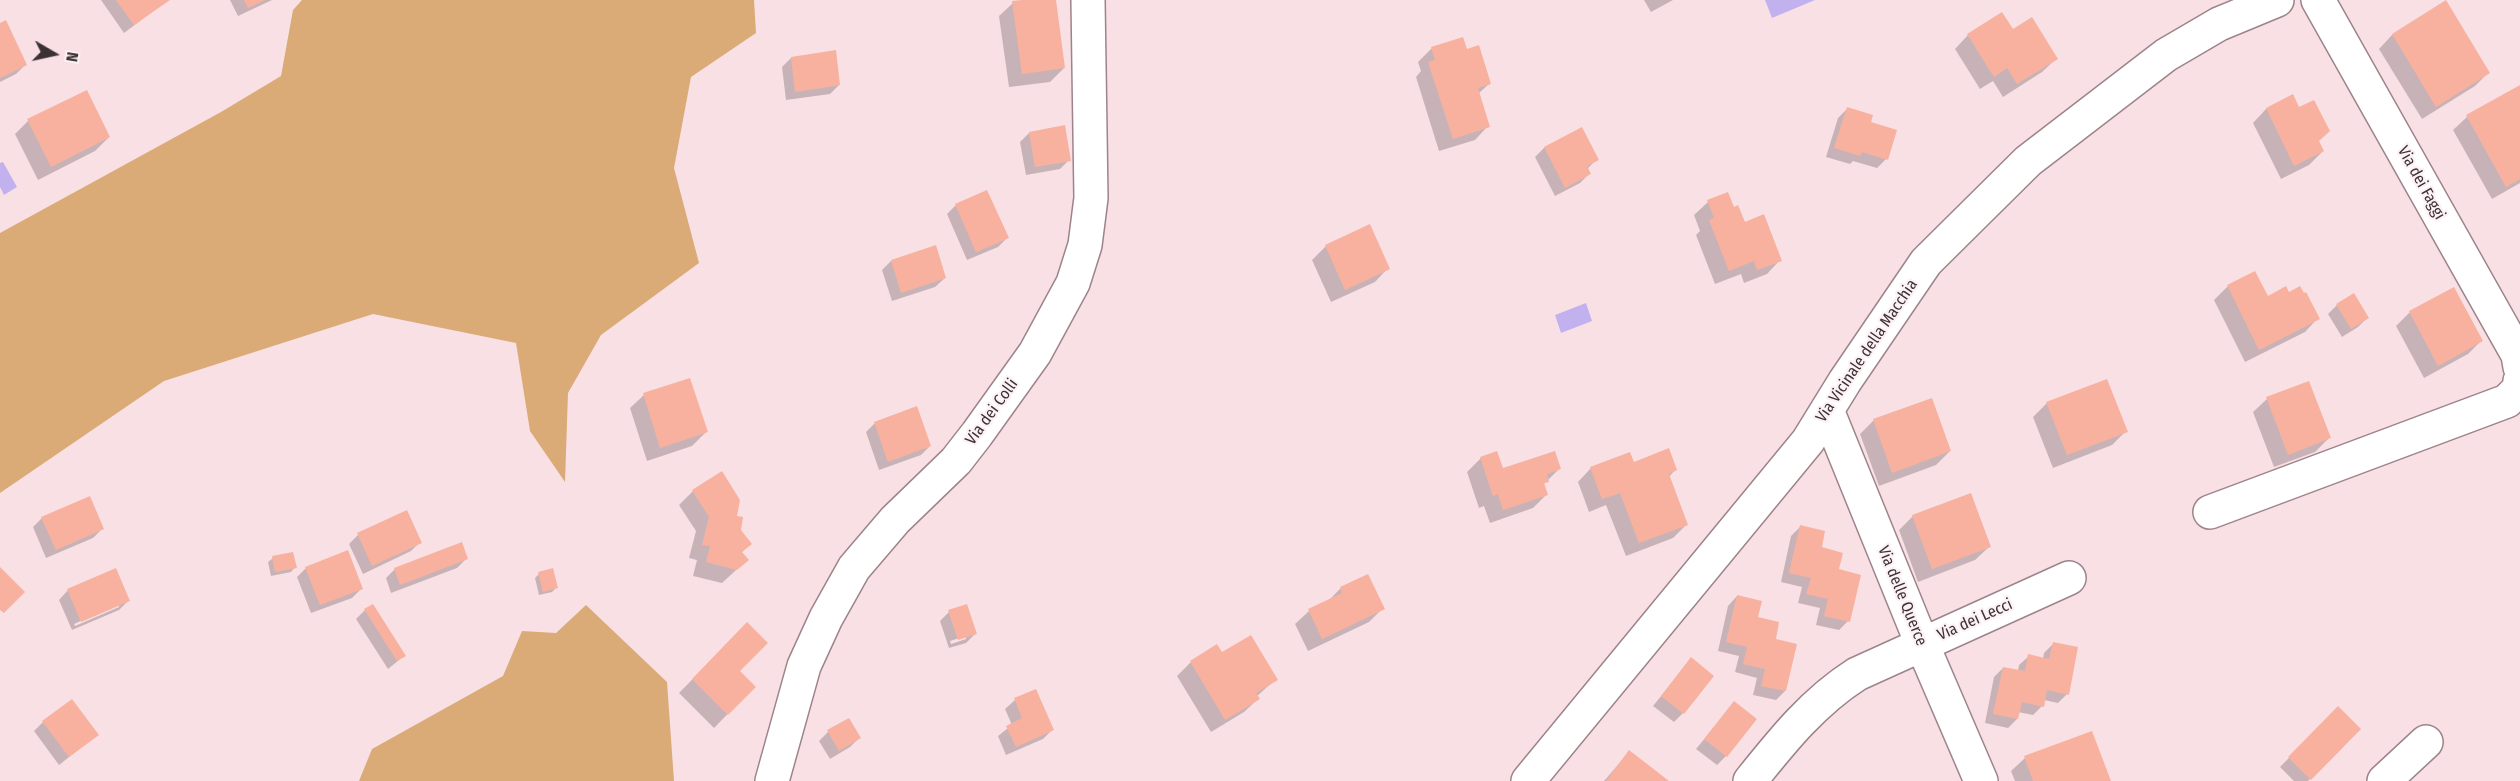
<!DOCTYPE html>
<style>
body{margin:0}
#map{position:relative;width:2520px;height:781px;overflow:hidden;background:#f9e0e5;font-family:"Fira Sans Condensed",sans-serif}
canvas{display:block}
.north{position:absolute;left:24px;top:24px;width:60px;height:60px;-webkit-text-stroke:4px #fcf1f4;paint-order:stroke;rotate:99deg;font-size:16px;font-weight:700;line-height:24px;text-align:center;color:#3c3234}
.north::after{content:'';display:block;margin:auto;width:21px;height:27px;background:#3c3234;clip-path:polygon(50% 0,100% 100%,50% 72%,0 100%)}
</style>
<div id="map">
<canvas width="2520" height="781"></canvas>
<div class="north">N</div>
</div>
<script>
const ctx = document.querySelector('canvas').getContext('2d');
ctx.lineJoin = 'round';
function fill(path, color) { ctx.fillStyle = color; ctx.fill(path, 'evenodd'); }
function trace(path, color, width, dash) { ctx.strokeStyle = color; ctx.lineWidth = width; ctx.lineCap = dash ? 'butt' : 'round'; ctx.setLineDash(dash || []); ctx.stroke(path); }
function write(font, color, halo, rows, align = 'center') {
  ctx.font = font + ' "Fira Sans Condensed",sans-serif'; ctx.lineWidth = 4.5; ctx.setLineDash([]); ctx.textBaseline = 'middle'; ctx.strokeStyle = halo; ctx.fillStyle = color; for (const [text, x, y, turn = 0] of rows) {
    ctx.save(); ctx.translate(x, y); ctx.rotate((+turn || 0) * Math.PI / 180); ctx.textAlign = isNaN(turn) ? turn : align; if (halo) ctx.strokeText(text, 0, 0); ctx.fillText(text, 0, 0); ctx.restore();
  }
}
const forest = new Path2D(`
 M302,0H754L756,33L691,77L674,168L699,263L601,335L568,393L565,482L530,431L516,343L373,314L164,381L0,493V233L221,112L281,76L293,10Z
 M586,605L667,682L674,781H359L372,749L503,676L522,631L556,633Z`);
const water = new Path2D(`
 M1765,0H1815L1772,18Z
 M3,162L17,187L4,195L0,187V163Z
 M1586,303L1592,321L1561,333L1555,315Z`);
const shadow = new Path2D(`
 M101,0H168L124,33Z
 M230,0H272L238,16Z
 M1033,0H1055L1064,68L1050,82L1009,87L999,16L1013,3Z
 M1644,0H1673L1651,12Z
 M2445,2L2488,73L2475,86L2422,119L2379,49L2392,35Z
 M0,25L25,65L16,74L0,82Z
 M2012,31L2056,59L2042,72L2003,97L1993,81L1980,89L1955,49L1968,35Z
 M1432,48L1466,50L1489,84L1478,94L1488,126L1475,140L1439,151L1416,77L1421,71L1418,62Z
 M791,58L839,85L830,94L786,100L782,67Z
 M2520,87V183L2492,199L2453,130L2467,117Z
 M2292,96L2323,151L2309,165L2281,179L2253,123L2266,109Z
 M1847,109L1886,159L1877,168L1853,161L1850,164L1826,157L1838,118Z
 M28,121L109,137L95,151L38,180L15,134Z
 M1581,129L1597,159L1588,168L1589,174L1580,183L1555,196L1535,157L1544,148Z
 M1029,133L1069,160L1060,169L1026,175L1020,142Z
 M1708,202L1733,209L1744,224L1780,260L1767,274L1744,283L1741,274L1715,284L1696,235L1700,231L1694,215Z
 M956,205L1007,238L998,247L967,260L947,214Z
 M1326,246L1388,268L1375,282L1331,302L1312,260Z
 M935,247L945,278L935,287L892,301L882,270L891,261Z
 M2228,286L2267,298L2289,294L2318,318L2305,332L2245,362L2214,300Z
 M2337,305L2367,318L2358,327L2342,337L2328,314Z
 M2410,312L2481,341L2468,354L2424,378L2396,326Z
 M644,395L706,432L692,446L647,461L630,408Z
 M2267,399L2329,438L2315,452L2274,467L2253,412Z
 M1931,400L1950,451L1936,465L1879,486L1860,434L1873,421Z
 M2047,403L2126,431L2112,445L2053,468L2033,417Z
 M875,423L930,446L921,455L879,470L866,432Z
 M1481,458L1502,470L1559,469L1543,485L1546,495L1533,508L1490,523L1484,506L1479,508L1467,472Z
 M1633,463L1675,470L1669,477L1687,524L1673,538L1626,556L1606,505L1589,512L1578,482L1591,468Z
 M693,491L735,517L740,530L750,544L741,553L747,560L722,583L693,576L697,560L689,558L696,531L679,505Z
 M1913,516L1989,547L1975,560L1918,582L1899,530Z
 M42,518L102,529L93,538L46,558L33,527Z
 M1800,527L1837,571L1848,621L1839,630L1816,625L1820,608L1798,603L1802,587L1781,582L1791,536Z
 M358,535L420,542L411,551L363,574L349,544Z
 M273,558L295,567L291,572L271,576L268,562Z
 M466,559L457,568L391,593L386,578L395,569Z
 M306,568L361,589L352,598L311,613L297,577Z
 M539,574L556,588L552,592L539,595L535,578Z
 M1341,588L1383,608L1369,622L1308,651L1295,624L1309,611L1327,602Z
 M68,590L128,601L119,610L72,630L59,600ZM119,604V607L75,626L74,624Z
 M1737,596L1774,640L1785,691L1776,700L1753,695L1757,678L1735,672L1739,656L1718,651L1728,606Z
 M365,610L404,656L388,669L356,619Z
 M949,612L975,634L966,643L949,648L940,621ZM966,636V639L951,644L950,641Z
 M747,624L738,671L754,687L714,728L679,693Z
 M2053,644L2067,694L2058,703L2044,700L2042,706L2033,715L2018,712L2017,719L2008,728L1985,723L1994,677L2003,668L2018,671L2019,665L2029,656L2043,659L2044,653Z
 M1221,654L1276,679L1256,697L1258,699L1244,712L1211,732L1177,676L1191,662Z
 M1691,659L1683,713L1674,722L1653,706Z
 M1035,691L1052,730L1043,739L1006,755L998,736L1012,725L1005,709L1015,700Z
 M1734,703L1726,756L1717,765L1696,749Z
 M2338,708L2359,729L2308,781H2294L2280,767Z
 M849,720L859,738L850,747L830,759L819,741L828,732Z
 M43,722L97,735L59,765L34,731Z
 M1629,752L1667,781H1604Z
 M2025,758L2109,781H2015L2011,771Z`);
const building = new Path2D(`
 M116,0H170L134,25Z
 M244,0H265L248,8Z
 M1022,0H1056L1065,68L1022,74L1012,1Z
 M2446,0L2490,73L2436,107L2392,34Z
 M2002,12L2013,29L2032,17L2058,59L2017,84L2007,68L1994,77L1967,34Z
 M6,20L27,65L0,78V23Z
 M1463,37L1467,49L1479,45L1491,84L1478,88L1490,127L1453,139L1428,62L1435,60L1431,47Z
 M836,50L840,85L795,92L791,57Z
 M2520,85V179L2506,187L2466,115Z
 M87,90L110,137L51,167L27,119Z
 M2293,94L2299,107L2314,100L2330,131L2319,141L2324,151L2294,166L2266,108Z
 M1847,107L1873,115L1871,122L1897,130L1888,160L1862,152L1860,156L1834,148Z
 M1065,125L1071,161L1035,167L1029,132Z
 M1582,127L1599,160L1587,166L1591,174L1565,188L1544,147Z
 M987,190L1009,238L976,252L955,204Z
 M1728,192L1734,207L1738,205L1745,222L1764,214L1782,261L1757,270L1754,261L1729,271L1709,220L1714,218L1707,200Z
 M1370,224L1390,269L1345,290L1325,245Z
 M936,245L946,278L901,293L891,260Z
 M2255,271L2268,296L2286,286L2289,292L2300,286L2304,293L2306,292L2320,319L2259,350L2227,285Z
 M2454,287L2483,341L2438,366L2409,311Z
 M2354,293L2369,318L2351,329L2336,304Z
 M690,378L708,432L660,448L643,393Z
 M2107,379L2128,432L2067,455L2046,402Z
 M2309,381L2331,438L2288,455L2266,397Z
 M1932,398L1951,451L1892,473L1873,419Z
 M917,406L931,446L888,462L874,422Z
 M1669,448L1677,470L1669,474L1688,525L1639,543L1620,493L1602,499L1590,467L1630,452L1634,462Z
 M1497,451L1503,468L1555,451L1561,469L1547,474L1549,482L1544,483L1548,495L1503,510L1498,494L1493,496L1480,457Z
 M722,471L740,500L737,516L743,517L741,530L752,544L742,552L749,560L737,570L706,562L710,546L702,545L709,517L692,490Z
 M1971,493L1991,547L1932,569L1912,515Z
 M90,496L104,529L56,550L41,517Z
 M407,510L422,543L372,566L357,533Z
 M1800,525L1825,531L1822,547L1843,553L1839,569L1861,575L1850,622L1824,616L1828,599L1806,594L1811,578L1789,573Z
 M462,542L468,559L400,585L394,568Z
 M348,550L363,589L320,605L305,567Z
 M293,552L297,568L275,572L272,556Z
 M0,567L25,592L4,613L0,610Z
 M116,568L130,601L81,622L67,589Z
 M553,568L558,588L543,592L538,572Z
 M1368,574L1385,609L1322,639L1308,609L1342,593L1340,587Z
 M1737,595L1762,601L1758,617L1779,622L1776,639L1797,644L1786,691L1761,686L1765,669L1743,664L1747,647L1726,642Z
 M373,604L406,656L397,661L364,609Z
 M967,604L977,634L958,640L948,610Z
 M747,622L768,643L740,671L756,687L728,715L692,679Z
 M1251,635L1278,680L1256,693L1260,699L1225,720L1190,661L1217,644L1222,652Z
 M2053,642L2078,647L2069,695L2047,690L2044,707L2022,702L2018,719L1993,714L2003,667L2025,671L2028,654L2049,659Z
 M1691,657L1714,676L1684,714L1661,696Z
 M1036,689L1054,730L1016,747L1006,726L1022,718L1014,698Z
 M72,699L99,735L69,757L42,721Z
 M1734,701L1757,719L1727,757L1704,739Z
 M2338,706L2361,729L2311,780L2288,757Z
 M849,718L861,738L839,751L827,730Z
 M2092,731L2111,781H2033L2024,756Z
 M1629,750L1669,781H1606Z`);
const minor = new Path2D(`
 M2318,0L2518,355L2520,367
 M1827,410L1922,644L1981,781
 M2210,512L2507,401L2519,389L2520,381
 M772,781L804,666L826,618L854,568L895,520L956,461L977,434L1035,353L1073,283L1085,245L1091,198L1088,0
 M1528,781L1808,441L1845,381L1926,262L2028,161L2166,55L2219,24L2277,0
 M1750,781C1782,741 1813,702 1857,674L2069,578
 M2384,781L2426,742`);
const streetNames = [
 ["Via dei Faggi",2421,183,61],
 ["Via Vicinale della Macchia",1867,351,-56],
 ["Via dei Colli",992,412,-54],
 ["Via delle Querce",1902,596,68],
 ["Via dei Lecci",1975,620,-24]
];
fill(forest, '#daab77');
fill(water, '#c2b1ef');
fill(shadow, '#0003');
fill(building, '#f8b19e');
trace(minor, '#9c848a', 36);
trace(minor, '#fff', 33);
write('16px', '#3c3234', '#fcf1f4', streetNames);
</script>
